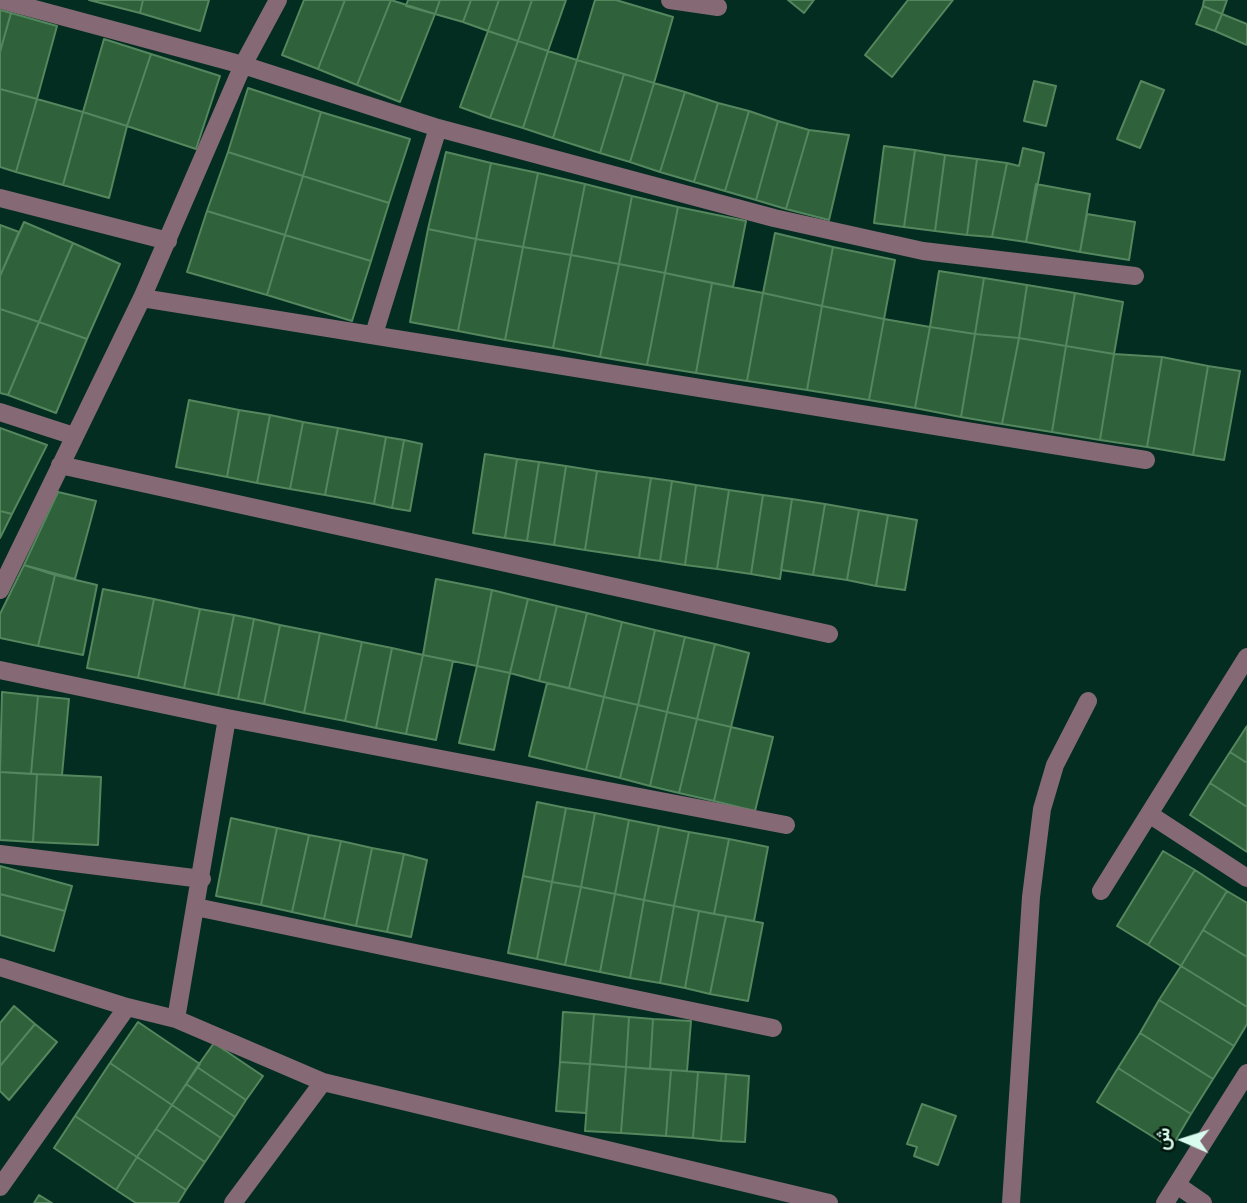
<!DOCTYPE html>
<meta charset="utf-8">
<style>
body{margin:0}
#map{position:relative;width:1247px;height:1203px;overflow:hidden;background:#032d21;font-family:Poppins,Vazirmatn,sans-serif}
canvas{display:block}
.north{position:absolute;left:1149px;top:1105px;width:70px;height:70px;-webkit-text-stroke:5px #00130c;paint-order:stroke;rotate:273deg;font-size:19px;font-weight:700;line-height:28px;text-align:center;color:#d8fced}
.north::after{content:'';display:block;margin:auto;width:24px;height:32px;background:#d8fced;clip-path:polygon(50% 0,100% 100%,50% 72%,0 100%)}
</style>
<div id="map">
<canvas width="1247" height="1203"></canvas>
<div class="north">ش</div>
</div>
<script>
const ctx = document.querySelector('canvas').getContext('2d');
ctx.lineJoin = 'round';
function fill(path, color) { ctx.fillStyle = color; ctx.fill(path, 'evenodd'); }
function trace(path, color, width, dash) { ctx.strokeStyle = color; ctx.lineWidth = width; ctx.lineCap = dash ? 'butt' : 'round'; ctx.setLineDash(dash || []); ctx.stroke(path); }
const building = new Path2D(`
 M89,0H143L140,13Z
 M143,0H209L200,31L140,13Z
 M304,0H345L318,69L282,55Z
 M345,0H391L357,85L318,69Z
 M391,0L435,14L400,102L357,85Z
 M408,0H440L435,14L406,6Z
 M440,0H471L463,22L435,14Z
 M471,0H499L488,31L463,22Z
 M499,0H532L518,41L488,31Z
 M532,0H566L548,51L518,41Z
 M595,0H616L673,17L654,83L577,60Z
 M788,0H814L804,13Z
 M908,0H953L892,77L865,55Z
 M1204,0H1227L1222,14L1203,6Z
 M1203,6L1222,14L1215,31L1196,24Z
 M0,10L11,13L0,52Z
 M11,13L57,26L37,99L0,89V52Z
 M1222,14L1247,24V45L1215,31Z
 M488,31L518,41L490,118L460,107Z
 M104,39L151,54L127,126L83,112Z
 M518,41L548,51L523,128L490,118Z
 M548,51L577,60L553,138L523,128Z
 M151,54L220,76L196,149L127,126Z
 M577,60L624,74L600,153L553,138Z
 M624,74L654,83L630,162L600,153Z
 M1034,81L1056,86L1046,126L1024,121Z
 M1141,81L1164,90L1140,148L1117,139Z
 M654,83L685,92L660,172L630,162Z
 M248,88L321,112L303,176L228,152Z
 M0,89L37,99L16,172L0,167Z
 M685,92L718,103L694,182L660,172Z
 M37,99L83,112L63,185L16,172Z
 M718,103L749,111L725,191L694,182Z
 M749,111L778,121L756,200L725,191Z
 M83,112L127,126L109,198L63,185Z
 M321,112L410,139L389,203L303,176Z
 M778,121L809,130L786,209L756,200Z
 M809,130L849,135L829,220L786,209Z
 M884,146L915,150L904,227L874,223Z
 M1023,148L1044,153L1026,242L992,237L1007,163L1019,166Z
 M915,150L945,155L935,231L904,227Z
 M228,152L303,176L285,235L207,211Z
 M446,152L491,163L476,239L428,229Z
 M945,155L977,159L967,235L935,231Z
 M977,159L1007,163L992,237L967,235Z
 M491,163L538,173L523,247L476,239Z
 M538,173L585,184L571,255L523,247Z
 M303,176L389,203L371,261L285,235Z
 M585,184L632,196L619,264L571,255Z
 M1036,184L1090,194L1080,252L1026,242Z
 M632,196L678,207L665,273L619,264Z
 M678,207L746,221L733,287L665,273Z
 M207,211L285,235L267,295L187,272Z
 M1087,214L1135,222L1129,260L1080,252Z
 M24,222L73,243L39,322L0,309V276Z
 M0,225L19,232L0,276Z
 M428,229L476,239L458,331L410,322Z
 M775,233L833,247L822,306L763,293Z
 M285,235L371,261L352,321L267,295Z
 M476,239L523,247L505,340L458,331Z
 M73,243L120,264L87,339L39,322Z
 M523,247L571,255L553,348L505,340Z
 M833,247L895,260L884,319L822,306Z
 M571,255L619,264L600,357L553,348Z
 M619,264L665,273L647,365L600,357Z
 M939,271L984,278L975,334L930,327Z
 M665,273L712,283L696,373L647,365Z
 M984,278L1027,285L1019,338L975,334Z
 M712,283L763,293L747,381L696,373Z
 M1027,285L1075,293L1066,346L1019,338Z
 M763,293L822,306L807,390L747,381Z
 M1075,293L1123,302L1114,354L1066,346Z
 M822,306L884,319L869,400L807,390Z
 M0,309L39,322L8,395L0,393Z
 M884,319L930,327L915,408L869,400Z
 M39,322L87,339L56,413L8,395Z
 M930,327L975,334L961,417L915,408Z
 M975,334L1019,338L1002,424L961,417Z
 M1019,338L1066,346L1052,432L1002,424Z
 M1066,346L1114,354L1100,440L1052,432Z
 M1114,354L1162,357L1147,447L1100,440Z
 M1162,357L1208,366L1193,455L1147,447Z
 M1208,366L1240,371L1224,460L1193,455Z
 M189,400L239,410L227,477L176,467Z
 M239,410L270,415L257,483L227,477Z
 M270,415L303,422L290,489L257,483Z
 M303,422L338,428L325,495L290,489Z
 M0,428L47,445L12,514L0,511Z
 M338,428L386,437L374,504L325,495Z
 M386,437L404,440L392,508L374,504Z
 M404,440L422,444L410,511L392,508Z
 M485,454L517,459L505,538L473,533Z
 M517,459L539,462L527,541L505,538Z
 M539,462L566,466L554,545L527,541Z
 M566,466L597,471L585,550L554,545Z
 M597,471L651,478L639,558L585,550Z
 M651,478L672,481L660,561L639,558Z
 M672,481L696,485L685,565L660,561Z
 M696,485L729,490L717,569L685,565Z
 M729,490L763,495L751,574L717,569Z
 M58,492L96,501L75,579L24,565Z
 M763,495L792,499L780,579L751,574Z
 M792,499L825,504L813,575L781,570Z
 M825,504L859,510L847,580L813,575Z
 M859,510L888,515L876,586L847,580Z
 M0,511L12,514L0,538Z
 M888,515L917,520L905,590L876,586Z
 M24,565L55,575L38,646L0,638V614Z
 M55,575L97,585L83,655L38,646Z
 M436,579L492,590L477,666L423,655Z
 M103,589L154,599L138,678L87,668Z
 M492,590L528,599L510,673L477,666Z
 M154,599L200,609L184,688L138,678Z
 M528,599L557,606L539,681L510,673Z
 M557,606L587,613L569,688L539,681Z
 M200,609L234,615L218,695L184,688Z
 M587,613L622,622L604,697L569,688Z
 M234,615L254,619L238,699L218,695Z
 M254,619L280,625L264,704L238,699Z
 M622,622L655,630L638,705L604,697Z
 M280,625L320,633L304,713L264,704Z
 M655,630L685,637L667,712L638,705Z
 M320,633L362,642L345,721L304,713Z
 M685,637L715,644L697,719L667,712Z
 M362,642L392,648L376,728L345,721Z
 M715,644L749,653L731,727L697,719Z
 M392,648L423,655L406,734L376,728Z
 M423,655L453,661L436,740L406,734Z
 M477,666L510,673L494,750L459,743Z
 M547,683L604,697L586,770L529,756Z
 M2,692L38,696L31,774L0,772Z
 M38,696L69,699L62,775L31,774Z
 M604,697L638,705L620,778L586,770Z
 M638,705L667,712L650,786L620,778Z
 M667,712L697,719L679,793L650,786Z
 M697,719L731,727L714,801L679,793Z
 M1247,726V763L1230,752Z
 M731,727L773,737L755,811L714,801Z
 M1230,752L1247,763V807L1210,783Z
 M0,772L37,774L33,842L0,840Z
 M37,774L101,777L98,845L33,842Z
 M1210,783L1247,807V852L1190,815Z
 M537,802L566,808L552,882L523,876Z
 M566,808L595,813L581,887L552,882Z
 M595,813L629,820L615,894L581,887Z
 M231,818L277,828L261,905L216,896Z
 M629,820L659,826L644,900L615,894Z
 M659,826L689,832L674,906L644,900Z
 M277,828L309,835L292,912L261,905Z
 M689,832L729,839L714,914L674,906Z
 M309,835L341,841L324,919L292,912Z
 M729,839L768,847L754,921L714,914Z
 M341,841L372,848L356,926L324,919Z
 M372,848L404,854L387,932L356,926Z
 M1163,851L1195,870L1148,945L1117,926Z
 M404,854L427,860L411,937L387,932Z
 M0,866L72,886L65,911L0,894Z
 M1195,870L1227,891L1181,966L1148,945Z
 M523,876L552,882L537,959L508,953Z
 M552,882L581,887L565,965L537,959Z
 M581,887L615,894L600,972L565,965Z
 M1227,891L1247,903V957L1203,930Z
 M0,894L65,911L54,951L0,935Z
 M615,894L644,900L630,978L600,972Z
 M644,900L674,906L660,983L630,978Z
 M674,906L699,911L685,988L660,983Z
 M699,911L726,916L710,994L685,988Z
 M726,916L763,923L748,1001L710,994Z
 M1203,930L1247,957V1007L1181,966Z
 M1181,966L1247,1007V1024L1234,1046L1159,1000Z
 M1159,1000L1234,1046L1213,1079L1140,1033Z
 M14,1006L35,1024L0,1066V1023Z
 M563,1012L594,1014L590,1064L560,1062Z
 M594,1014L629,1017L626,1067L590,1064Z
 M629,1017L653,1019L650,1069L626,1067Z
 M653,1019L691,1021L687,1071L650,1069Z
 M138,1022L200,1064L172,1105L110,1063Z
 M35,1024L57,1042L9,1100L0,1091V1066Z
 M1140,1033L1213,1079L1191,1114L1118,1068Z
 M214,1043L263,1076L246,1100L197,1067Z
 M560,1062L590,1064L586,1113L556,1111Z
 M110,1063L172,1105L137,1157L75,1116Z
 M590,1064L626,1067L621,1133L585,1131Z
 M197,1067L246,1100L235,1117L186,1084Z
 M626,1067L671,1070L666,1136L621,1133Z
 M1118,1068L1191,1114L1171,1148L1097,1102Z
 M671,1070L698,1072L693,1138L666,1136Z
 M698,1072L726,1074L721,1141L693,1138Z
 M726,1074L749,1076L745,1142L721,1141Z
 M186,1084L235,1117L221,1138L172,1105Z
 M922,1104L956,1116L938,1165L914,1156L917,1147L907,1144Z
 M172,1105L221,1138L205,1162L156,1129Z
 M75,1116L137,1157L116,1190L54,1148Z
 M156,1129L205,1162L186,1190L137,1157Z
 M137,1157L186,1190L178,1203H136L116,1190Z
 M39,1195L52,1203H34Z`);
const minor = new Path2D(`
 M1,0L243,65L438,128L774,218L923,251L1135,276
 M670,0L718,7
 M0,198L168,241
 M142,298L1146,460
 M374,334L438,128
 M0,412L74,436
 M60,465L829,634
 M0,590L142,298L243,65L278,0
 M0,670L227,718L786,825
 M1149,814L1247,878
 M0,854L202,879
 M1101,891L1247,657
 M196,907L773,1028
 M0,967L127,1007L176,1019L323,1082L829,1203
 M176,1019L227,718
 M1177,1185L1203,1203
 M0,1187L127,1007
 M233,1203L323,1082
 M1011,1203L1031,897L1042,809L1055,765L1088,701
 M1165,1203L1247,1073`);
fill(building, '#2f613a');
trace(building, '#55875e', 2);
trace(minor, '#856a76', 18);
</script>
